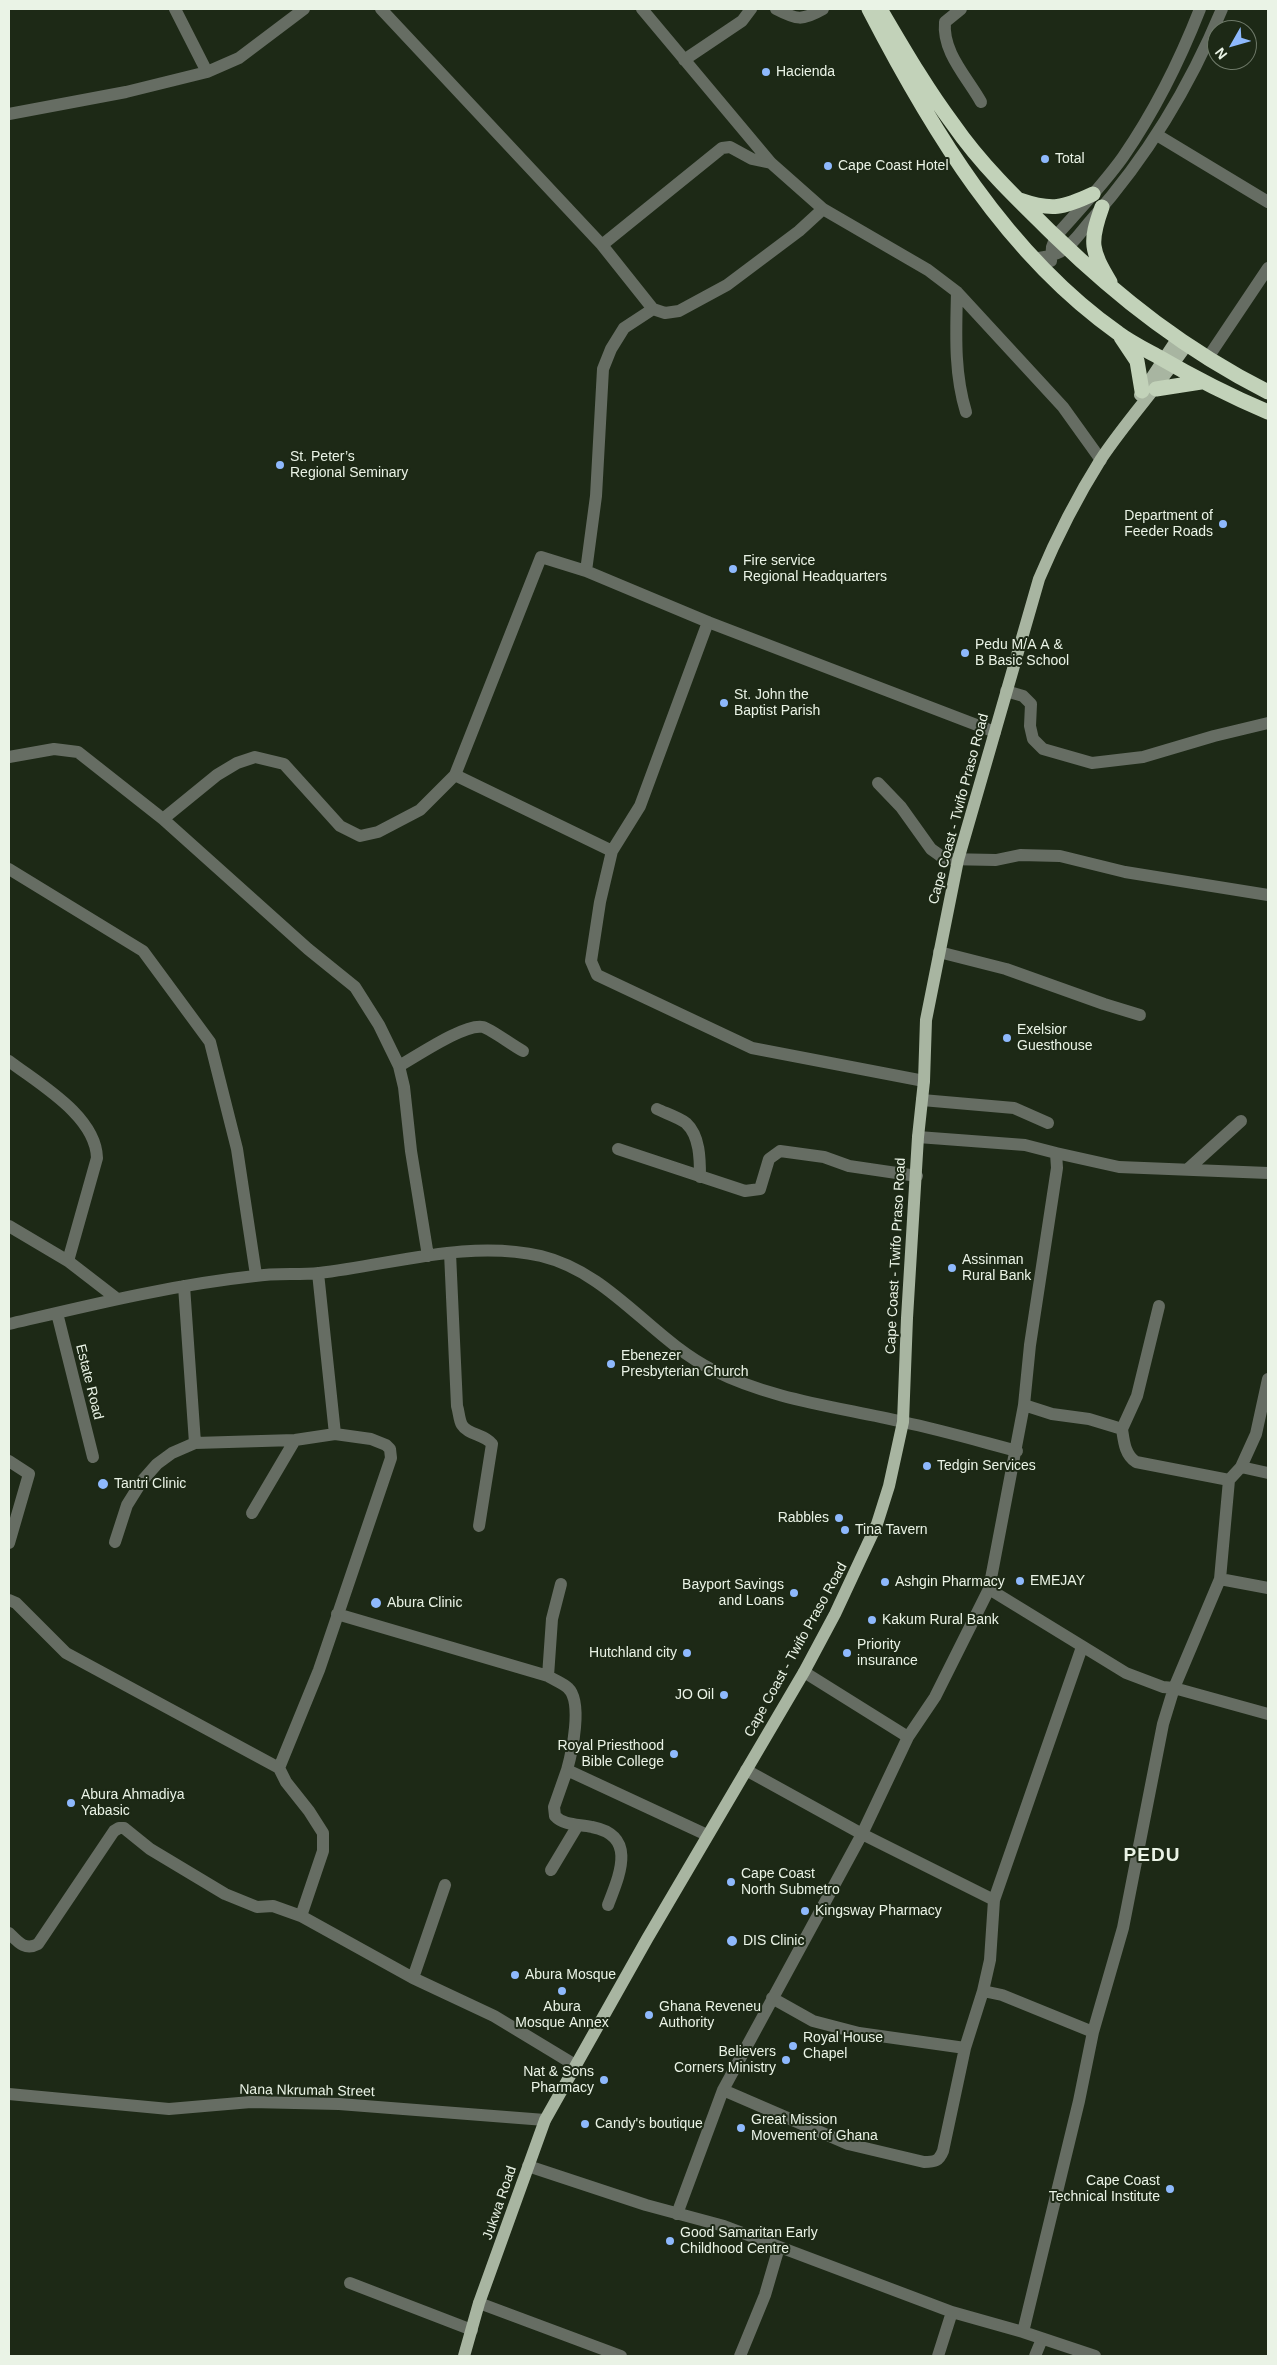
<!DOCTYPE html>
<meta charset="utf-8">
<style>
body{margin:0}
#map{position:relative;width:1277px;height:2365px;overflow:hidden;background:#1d2916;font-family:Helvetica,sans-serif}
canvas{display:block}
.frame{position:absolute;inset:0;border:10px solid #eaf3e6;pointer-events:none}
.north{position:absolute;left:1207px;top:20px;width:50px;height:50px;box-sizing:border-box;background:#1d2916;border:1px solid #6f7a69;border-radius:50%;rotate:232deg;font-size:14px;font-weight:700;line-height:20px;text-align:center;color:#eaf3e6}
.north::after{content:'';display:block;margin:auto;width:18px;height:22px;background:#8eb9fd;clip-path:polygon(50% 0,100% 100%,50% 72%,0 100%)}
</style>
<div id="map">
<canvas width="1277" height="2365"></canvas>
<div class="frame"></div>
<div class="north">N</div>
</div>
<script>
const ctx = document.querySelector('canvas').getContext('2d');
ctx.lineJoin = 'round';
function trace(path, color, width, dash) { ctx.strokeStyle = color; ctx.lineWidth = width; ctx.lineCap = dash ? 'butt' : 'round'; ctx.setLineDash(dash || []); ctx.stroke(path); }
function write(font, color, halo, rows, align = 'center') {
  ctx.font = font + ' Helvetica,sans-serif'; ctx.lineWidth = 4; ctx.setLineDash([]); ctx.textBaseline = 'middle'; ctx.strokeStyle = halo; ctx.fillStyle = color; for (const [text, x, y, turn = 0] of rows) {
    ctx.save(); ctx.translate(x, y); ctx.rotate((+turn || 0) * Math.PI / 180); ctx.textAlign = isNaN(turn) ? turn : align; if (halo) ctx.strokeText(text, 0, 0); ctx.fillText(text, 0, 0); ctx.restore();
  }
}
const minor = new Path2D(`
 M175,9L207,72
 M381,9L602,245L653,309L624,328L611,349L603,369L596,496L586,571
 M642,9L771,163L823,209L928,270L957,292L1063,407L1101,460
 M776,9C797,20 802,21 823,9
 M961,9L945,22C942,52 967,77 981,102
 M684,60L742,21L751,9
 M9,114L126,92L207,72L239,58L304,9
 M1157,135L1268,202
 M602,245L722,148L730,147L752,159L771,163
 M1034,259C1043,257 1052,256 1060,252C1073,245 1082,230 1092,219C1147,157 1190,86 1222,9
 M1051,261L1052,247L1056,236C1078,211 1103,185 1123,157C1154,112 1180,60 1200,9
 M957,292C956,333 954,373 966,412
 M653,309L665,313L679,311L727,285L799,231L823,209
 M1207,359L1268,268
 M1006,691L1023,696L1031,704L1030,726L1033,739L1043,749L1092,763L1143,757L1214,736L1268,723
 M9,757L54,749L78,752L163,819
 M455,775L612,851L640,806L708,622
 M878,783L901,807L931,849L945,859L996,860L1020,855L1060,856L1125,872L1268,895
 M612,851L600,902L591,961L597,975L752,1048L924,1081
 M9,869L143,951L210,1042L237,1149L256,1275
 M939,952L1006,969L1104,1004L1140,1015
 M9,1061C39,1084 96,1116 97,1158L68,1261
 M399,1066C417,1056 465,1023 483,1027C491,1029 513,1046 523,1051
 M922,1100L1014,1108L1048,1123
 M657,1109C665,1113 678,1117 686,1123C700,1136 700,1159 700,1177
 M918,1137L1025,1145L1056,1153L1057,1168L1030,1345L1024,1405
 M618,1149L745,1191L760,1189L769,1159L780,1151L824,1157L849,1166L917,1176
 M1056,1153L1119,1167L1268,1173
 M1188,1169L1241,1121
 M9,1226L68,1261L116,1298
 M450,1253L457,1406C459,1412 459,1420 462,1425C468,1435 485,1434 492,1444L479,1526
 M428,1256L411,1151L404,1087L399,1066L379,1025L355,987L308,949L163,819L217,775L237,763L255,757L284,764L340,826L360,836L378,832L420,810L455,775L541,557L586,571L708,622L995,732
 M318,1273L335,1434
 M184,1286L195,1443
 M57,1313L93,1457
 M9,1324C90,1305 171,1285 255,1276C276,1273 298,1275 319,1273C392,1265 467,1239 541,1256C611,1273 651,1339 713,1370C772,1400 839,1407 903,1422C941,1430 979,1441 1017,1451
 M1122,1429C1124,1442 1125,1455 1136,1462L1229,1480
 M9,1461L29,1474L9,1543
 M1241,1467L1268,1473
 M252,1513L295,1440
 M115,1542L127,1505L142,1481L157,1464L172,1453L195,1443L295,1440L335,1434L371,1439L386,1445L390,1449L391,1458L319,1670L279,1768L286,1782L309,1811L323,1833V1851L301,1916
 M1220,1579L1268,1588
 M989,1589L1126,1673L1163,1687L1174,1688L1220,1579L1229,1480L1241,1467L1256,1434L1268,1379
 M9,1600L16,1603L66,1653L279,1768
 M337,1614L548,1676C554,1680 563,1683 568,1688C583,1702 572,1752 567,1770L707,1835
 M804,1672L908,1737L935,1697L989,1589L1024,1405L1052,1414L1089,1419L1122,1429L1137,1396L1159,1306
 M548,1676L552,1619L561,1584
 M567,1770L554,1807L555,1816C564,1826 580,1824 592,1827C638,1836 619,1876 608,1905
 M746,1770L862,1834L908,1737
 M551,1870L578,1825
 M9,1933C18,1942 25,1951 38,1944L114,1831L119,1828H124L150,1849L225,1894L257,1907L273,1906L301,1916L413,1978L494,2016L575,2065
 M413,1978L445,1885
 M772,1998L813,2021L859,2033L965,2048
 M1093,2032L1123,1928L1163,1724L1174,1688L1268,1714
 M723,2090L848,2144L924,2162C935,2162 939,2161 943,2151L965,2048L983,1991
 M9,2094L169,2109L251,2102L339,2104L545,2120
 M528,2166L646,2205L724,2226L952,2312L1023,2332L1095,2356
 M677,2214L723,2090L862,1834L994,1900
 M350,2283L472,2330
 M479,2303L621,2356
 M1023,2332L1079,2101L1093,2032L1002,1995L983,1991L990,1960L994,1900L1082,1647
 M740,2356L765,2295L779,2247
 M938,2356L952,2312
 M1035,2356L1042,2339`);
const major = new Path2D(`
 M1140,395L1177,339
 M464,2356L479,2303L545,2120L647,1939L804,1672L835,1614L877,1524L889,1486L903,1422L907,1318L918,1137L924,1081L926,1020L958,860L1039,579C1055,541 1079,494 1101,459C1127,420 1159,386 1186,346`);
const highway = new Path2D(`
 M869,9C931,129 1006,254 1118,333C1130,342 1144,349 1157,356C1193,377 1230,396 1268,412
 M880,9C903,48 926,88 953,124C982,166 1019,201 1055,236C1120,299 1187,351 1268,392
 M1020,200C1052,211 1063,208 1093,194
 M1102,207C1089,243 1091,250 1110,282
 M1121,337L1137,361L1142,391
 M1156,389L1201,382`);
const markers = [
 [766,72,5,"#8eb9fd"],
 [1045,159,5,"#8eb9fd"],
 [828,166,5,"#8eb9fd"],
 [280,465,5,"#8eb9fd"],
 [1223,524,5,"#8eb9fd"],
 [733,569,5,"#8eb9fd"],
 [965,653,5,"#8eb9fd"],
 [724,703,5,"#8eb9fd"],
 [1007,1038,5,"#8eb9fd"],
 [952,1268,5,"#8eb9fd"],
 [611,1364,5,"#8eb9fd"],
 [927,1466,5,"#8eb9fd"],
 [103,1484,6,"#8eb9fd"],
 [839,1518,5,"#8eb9fd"],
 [845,1530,5,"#8eb9fd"],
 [1020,1581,5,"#8eb9fd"],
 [885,1582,5,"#8eb9fd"],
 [794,1593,5,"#8eb9fd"],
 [376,1603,6,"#8eb9fd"],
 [872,1620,5,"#8eb9fd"],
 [687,1653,5,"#8eb9fd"],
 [847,1653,5,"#8eb9fd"],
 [724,1695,5,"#8eb9fd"],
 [674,1754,5,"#8eb9fd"],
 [71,1803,5,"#8eb9fd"],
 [731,1882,5,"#8eb9fd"],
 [805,1911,5,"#8eb9fd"],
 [732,1941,6,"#8eb9fd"],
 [515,1975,5,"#8eb9fd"],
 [562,1991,5,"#8eb9fd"],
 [649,2015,5,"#8eb9fd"],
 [793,2046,5,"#8eb9fd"],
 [786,2060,5,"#8eb9fd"],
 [604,2080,5,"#8eb9fd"],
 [585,2124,5,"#8eb9fd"],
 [741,2128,5,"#8eb9fd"],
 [1170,2189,5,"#8eb9fd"],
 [670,2241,5,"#8eb9fd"]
];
const poiNames = [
 ["Hacienda",776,72],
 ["Total",1055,159],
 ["Cape Coast Hotel",838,166],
 ["St. Peter’s",290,457],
 ["Regional Seminary",290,473],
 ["Department of",1213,516,"right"],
 ["Feeder Roads",1213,532,"right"],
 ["Fire service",743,561],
 ["Regional Headquarters",743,577],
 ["Pedu M/A A &",975,645],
 ["B Basic School",975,661],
 ["St. John the",734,695],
 ["Baptist Parish",734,711],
 ["Exelsior",1017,1030],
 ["Guesthouse",1017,1046],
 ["Assinman",962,1260],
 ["Rural Bank",962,1276],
 ["Ebenezer",621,1356],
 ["Presbyterian Church",621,1372],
 ["Tedgin Services",937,1466],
 ["Tantri Clinic",114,1484],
 ["Rabbles",829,1518,"right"],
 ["Tina Tavern",855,1530],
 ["EMEJAY",1030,1581],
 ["Ashgin Pharmacy",895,1582],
 ["Bayport Savings",784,1585,"right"],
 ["and Loans",784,1601,"right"],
 ["Abura Clinic",387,1603],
 ["Kakum Rural Bank",882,1620],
 ["Priority",857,1645],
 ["insurance",857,1661],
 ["Hutchland city",677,1653,"right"],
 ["JO Oil",714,1695,"right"],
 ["Royal Priesthood",664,1746,"right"],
 ["Bible College",664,1762,"right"],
 ["Abura Ahmadiya",81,1795],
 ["Yabasic",81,1811],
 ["Cape Coast",741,1874],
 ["North Submetro",741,1890],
 ["Kingsway Pharmacy",815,1911],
 ["DIS Clinic",743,1941],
 ["Abura Mosque",525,1975],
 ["Abura",562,2007,"center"],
 ["Mosque Annex",562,2023,"center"],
 ["Ghana Reveneu",659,2007],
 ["Authority",659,2023],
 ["Royal House",803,2038],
 ["Chapel",803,2054],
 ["Believers",776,2052,"right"],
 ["Corners Ministry",776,2068,"right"],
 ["Nat & Sons",594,2072,"right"],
 ["Pharmacy",594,2088,"right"],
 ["Great Mission",751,2120],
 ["Movement of Ghana",751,2136],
 ["Candy's boutique",595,2124],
 ["Cape Coast",1160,2181,"right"],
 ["Technical Institute",1160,2197,"right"],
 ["Good Samaritan Early",680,2233],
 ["Childhood Centre",680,2249]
];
const streetNames = [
 ["Cape Coast - Twifo Praso Road",959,809,-75],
 ["Cape Coast - Twifo Praso Road",896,1256,-87],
 ["Estate Road",89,1382,76],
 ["Cape Coast - Twifo Praso Road",796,1650,-61],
 ["Nana Nkrumah Street",307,2091,1],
 ["Jukwa Road",500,2203,-71]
];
const districtNames = [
 ["PEDU",1152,1856]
];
trace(minor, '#666d63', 12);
trace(major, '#a8b5a1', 12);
trace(highway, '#c2d2b9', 15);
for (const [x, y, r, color] of markers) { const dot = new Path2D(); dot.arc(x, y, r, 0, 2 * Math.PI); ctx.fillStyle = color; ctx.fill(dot); trace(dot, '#1d2916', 2); }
write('14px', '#eaf3e6', '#1d2916', poiNames, 'left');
write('14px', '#eaf3e6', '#1d2916', streetNames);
ctx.letterSpacing = '1px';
write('bold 19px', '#eaf3e6', '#1d2916', districtNames);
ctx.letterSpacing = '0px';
</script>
